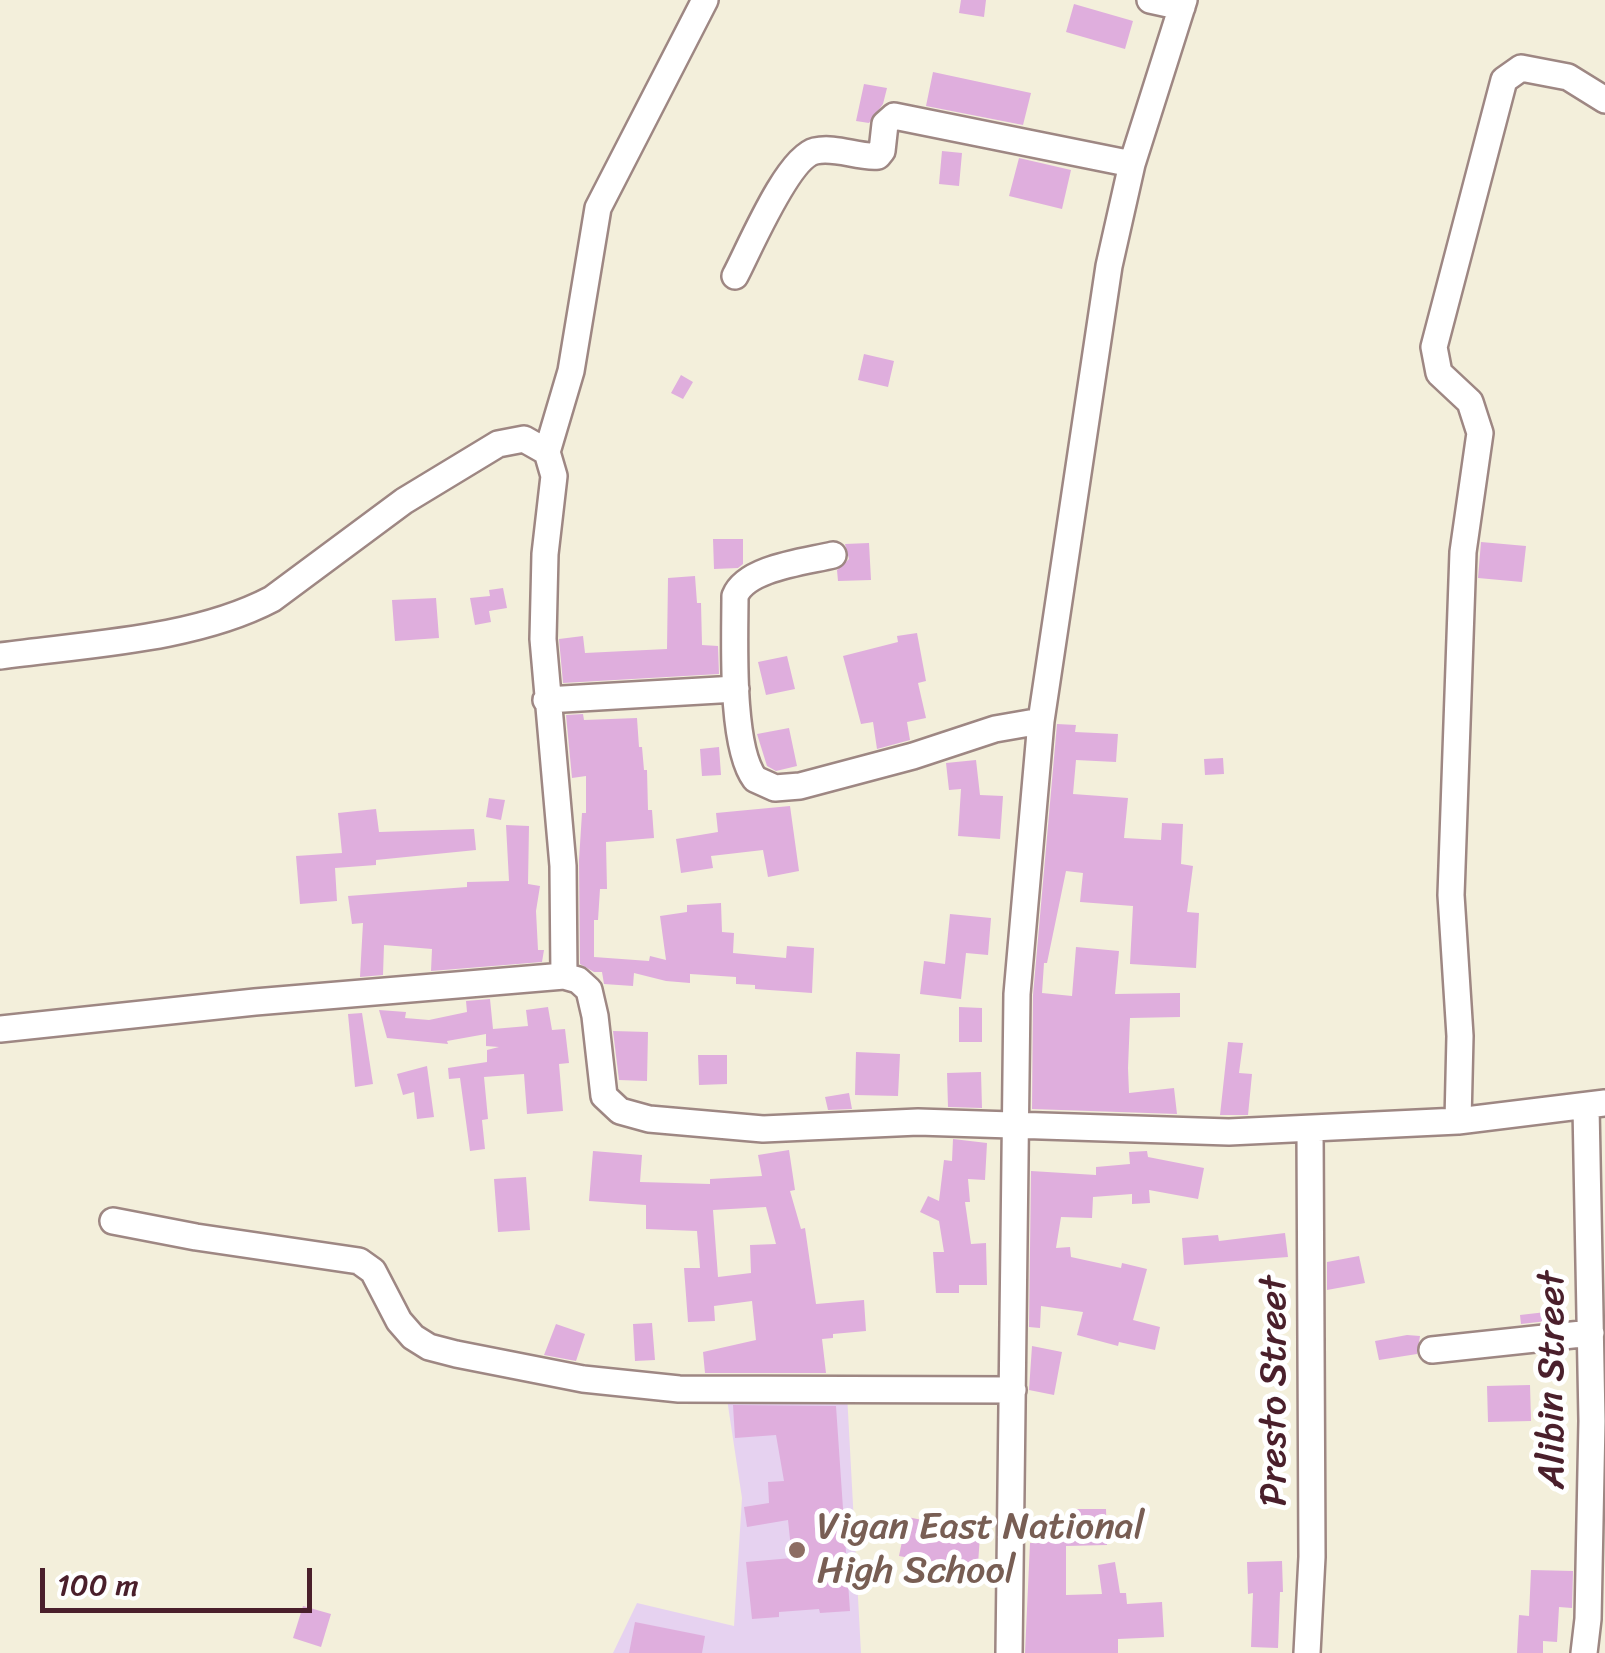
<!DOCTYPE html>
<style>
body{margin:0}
#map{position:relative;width:1605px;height:1653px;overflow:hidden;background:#f3efdb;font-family:Sriracha,sans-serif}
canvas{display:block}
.scale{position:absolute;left:40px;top:1568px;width:272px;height:45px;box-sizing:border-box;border:5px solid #4a1f2b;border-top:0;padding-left:12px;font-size:30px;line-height:35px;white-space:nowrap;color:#4a1f2b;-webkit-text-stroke:8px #fff;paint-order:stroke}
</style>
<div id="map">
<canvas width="1605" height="1653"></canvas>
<div class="scale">100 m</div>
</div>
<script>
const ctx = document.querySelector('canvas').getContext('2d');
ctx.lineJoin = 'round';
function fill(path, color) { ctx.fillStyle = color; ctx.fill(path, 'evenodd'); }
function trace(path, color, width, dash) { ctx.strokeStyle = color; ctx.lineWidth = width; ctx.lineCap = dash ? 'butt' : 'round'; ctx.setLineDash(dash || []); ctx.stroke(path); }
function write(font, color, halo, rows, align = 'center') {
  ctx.font = font + ' Sriracha,sans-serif'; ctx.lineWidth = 10; ctx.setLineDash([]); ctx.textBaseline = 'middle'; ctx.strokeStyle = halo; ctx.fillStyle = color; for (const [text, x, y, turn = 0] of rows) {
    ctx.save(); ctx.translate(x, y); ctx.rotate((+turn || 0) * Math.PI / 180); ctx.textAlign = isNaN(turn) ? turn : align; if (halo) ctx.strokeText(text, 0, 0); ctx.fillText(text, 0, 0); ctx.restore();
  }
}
const built = new Path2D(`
 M847,1394L861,1653H613L637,1603L734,1626L742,1498L727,1399Z`);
const building = new Path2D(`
 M961,0H986L984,17L959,13Z
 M1074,4L1133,21L1125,49L1066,32Z
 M933,72L1031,93L1023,125L926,106Z
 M864,84L887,88L883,104L869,123L856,121Z
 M942,151L962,153L959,186L939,184Z
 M1019,158L1071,170L1062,209L1009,196Z
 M864,354L894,361L888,387L858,380Z
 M681,375L693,382L683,399L671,393Z
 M713,539H743V564L738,568L714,569Z
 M1481,542L1526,546L1522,582L1478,578Z
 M869,543L871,580L838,581L837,570L849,559L845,544Z
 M695,576L697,603H701L702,645L718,646L719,674L563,683L559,639L583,636L585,653L667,649L668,578Z
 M503,588L507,608L489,611L491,622L475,625L470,598L490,596L489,590Z
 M436,598L439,638L395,641L392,600Z
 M917,633L926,681L918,683L926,718L907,722L910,740L877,749L873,722L861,724L843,656L898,642L897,636Z
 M787,656L795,689L766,695L758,662Z
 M583,714L584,720L637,718L639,747H642L644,770H647L648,810H652L654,838L606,842L607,889H600L598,920H594V957L649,961L650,956L666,960L660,916L687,912V905L721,903L722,932L734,933L733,953L786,958L787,946L814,948L812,993L755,989V985L736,984V977L690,974V983L666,981L634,973L633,986L604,984L602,972H594L580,964L579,860L582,813H586V776L572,778L566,715Z
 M1057,724L1076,725L1075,732L1118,734L1116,762L1076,760L1073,794L1128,798L1124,838L1161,840L1162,823L1183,824L1181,864L1193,866L1187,912L1199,913L1196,968L1130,964L1133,906L1080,902L1083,873L1066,871L1047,963H1044L1042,993L1072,996L1076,947L1119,951L1115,994L1180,993V1017L1130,1018L1128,1068L1129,1093L1174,1088L1177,1114L1032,1109L1033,995Z
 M789,728L797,766L776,771L767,766L757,734Z
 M719,747L721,775L702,776L700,749Z
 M1223,758L1224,774L1205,775L1204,759Z
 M976,760L980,795L1003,796L1000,839L958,836L961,789L949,790L946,763Z
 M489,798L505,800L501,820L486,817Z
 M790,806L799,871L768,877L763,850L711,856L713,868L681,873L676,839L718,832L716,813Z
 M376,809L379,832L474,829L476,850L376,860V865L335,868L337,901L300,904L296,856L342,853L338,813Z
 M506,825L529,826L528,884L540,886L536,911L538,950H544L542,962L431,971L432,949L384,945L383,975L360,977L363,923L352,924L348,896L467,887V882L509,881Z
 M950,914L991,918L988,955L966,953L961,999L920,994L924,961L945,964Z
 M490,999L493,1029L528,1026L526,1010L548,1007L552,1030L565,1029L569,1063L559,1064L563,1111L527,1114L524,1074L484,1077L488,1119L482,1120L485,1149L470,1151L460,1078L449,1079L448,1068L487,1062V1050L499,1047L486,1046V1034L447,1041L448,1044L387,1038L379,1010L406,1012L405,1018L429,1020L467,1012L466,1001Z
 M959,1007L982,1008V1042H959Z
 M362,1013L373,1084L355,1087L348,1014Z
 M613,1031L648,1032L647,1081L619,1080Z
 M1228,1042L1243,1043L1239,1073L1252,1074L1248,1115H1220Z
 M856,1052L900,1054L898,1096L855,1095Z
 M698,1055H727V1084L699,1085Z
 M427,1066L434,1117L417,1119L414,1092L403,1095L397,1074Z
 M981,1072L982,1108L948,1107L947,1073Z
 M849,1093L852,1109L828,1110L825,1097Z
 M953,1139L987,1143L985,1180L968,1179L970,1202H965L971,1244L986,1243L987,1285H959V1293H936L933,1252H944L939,1221L920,1212L928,1196L939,1201L944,1160L952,1161Z
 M789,1150L795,1190L790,1191L801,1229L805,1228L816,1304L864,1300L866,1331L833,1334V1338L822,1339L826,1373H705L703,1352L756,1340L752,1301L714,1306L715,1321L688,1322L684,1268H700L697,1231L646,1229V1205L589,1201L593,1151L642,1155L640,1182L710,1184V1179L762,1176L758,1155ZM766,1207L776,1244L750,1245L751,1273L718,1277L713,1210Z
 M1147,1151L1148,1157L1204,1168L1198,1199L1149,1190L1150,1203L1132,1204V1194L1093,1197L1092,1218L1061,1217L1056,1248L1070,1247L1071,1257L1121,1268L1122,1263L1147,1269L1133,1320L1160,1327L1155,1350L1119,1342L1118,1346L1077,1335L1083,1312L1041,1306L1040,1328L1029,1327L1031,1171L1096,1175V1167L1130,1164L1129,1152Z
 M526,1177L530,1230L498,1232L494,1179Z
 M1285,1233L1288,1257L1184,1265L1182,1238L1218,1235L1219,1241Z
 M1359,1256L1365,1283L1327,1290V1262Z
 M1546,1312L1547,1321L1521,1324L1520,1315Z
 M652,1323L655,1360L635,1361L633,1324Z
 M556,1324L585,1334L576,1361L544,1355Z
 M1407,1335L1420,1336L1417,1354L1379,1360L1375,1341Z
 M1032,1346L1062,1352L1054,1395L1029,1390Z
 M1530,1385L1531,1421L1488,1422L1487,1386Z
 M733,1405L836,1406L850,1611L820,1613L819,1609L779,1612V1617L752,1619L746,1562L792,1558L788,1520L747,1527L744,1507L769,1503L768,1482L784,1481L776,1435L735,1438Z
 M1076,1509H1106L1107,1545L1066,1546V1595L1102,1594L1098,1565L1115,1562L1120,1593H1126L1127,1604L1162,1602L1164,1637L1118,1639V1653H1025L1030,1543H1045L1044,1517L1076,1516Z
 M907,1517L938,1523V1519L981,1522L978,1564L926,1561L899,1556Z
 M1282,1561L1283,1592H1280L1278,1648L1251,1647L1253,1593L1248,1594L1247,1562Z
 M1531,1570L1573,1571L1572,1608L1559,1607L1557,1642L1543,1641V1653H1517L1519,1615L1529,1616Z
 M303,1606L331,1614L321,1647L293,1638Z
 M635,1622L705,1636L702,1653H629Z`);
const minor = new Path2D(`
 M1150,0L1182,7
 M735,276C749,250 787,158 815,151C836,146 858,158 878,156L882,151L885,124L894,116L1132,164
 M547,452L571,371L598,208L705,0
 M833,555C804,562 746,568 735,596C735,639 730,746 755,779L775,788L800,786L913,756L995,729L1041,721
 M0,656C87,644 194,640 272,599L404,501L498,444L524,439L547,452L554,476L545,554L543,639L563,866L564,976
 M546,700L736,689
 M0,1029L255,1002L564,976L578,980L589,990L595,1016L604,1096L620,1111L649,1119L763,1129L918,1122L1229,1132L1458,1121L1605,1103
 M1458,1121L1460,1036L1451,895L1463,552L1480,433L1470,402L1439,373L1434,347L1504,80L1521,68L1568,77L1605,100
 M113,1221L196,1237L359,1261L373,1271L399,1321L413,1337L429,1347L456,1354L583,1379L679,1389L1013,1390
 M1432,1350L1591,1333
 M1009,1653L1017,994L1041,721L1109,266L1132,164L1184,0
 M1307,1653L1312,1557L1310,1129
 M1584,1653L1588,1619L1592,1421L1586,1106`);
const markers = [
 [797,1550,10,"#8d6e63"]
];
const streetNames = [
 ["Alibin Street",1553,1380,-90],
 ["Presto Street",1275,1391,-90]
];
const educationNames = [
 ["Vigan East National",817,1528],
 ["High School",817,1572]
];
fill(built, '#e6d2f0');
fill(building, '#dfaedd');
trace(minor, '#9e8783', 30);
trace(minor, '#fff', 25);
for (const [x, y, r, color] of markers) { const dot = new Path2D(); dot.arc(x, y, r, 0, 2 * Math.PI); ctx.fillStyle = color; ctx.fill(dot); trace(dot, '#fff', 4); }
write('38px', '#4a1f2b', '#fff', streetNames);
write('38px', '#785e54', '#fff', educationNames, 'left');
</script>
